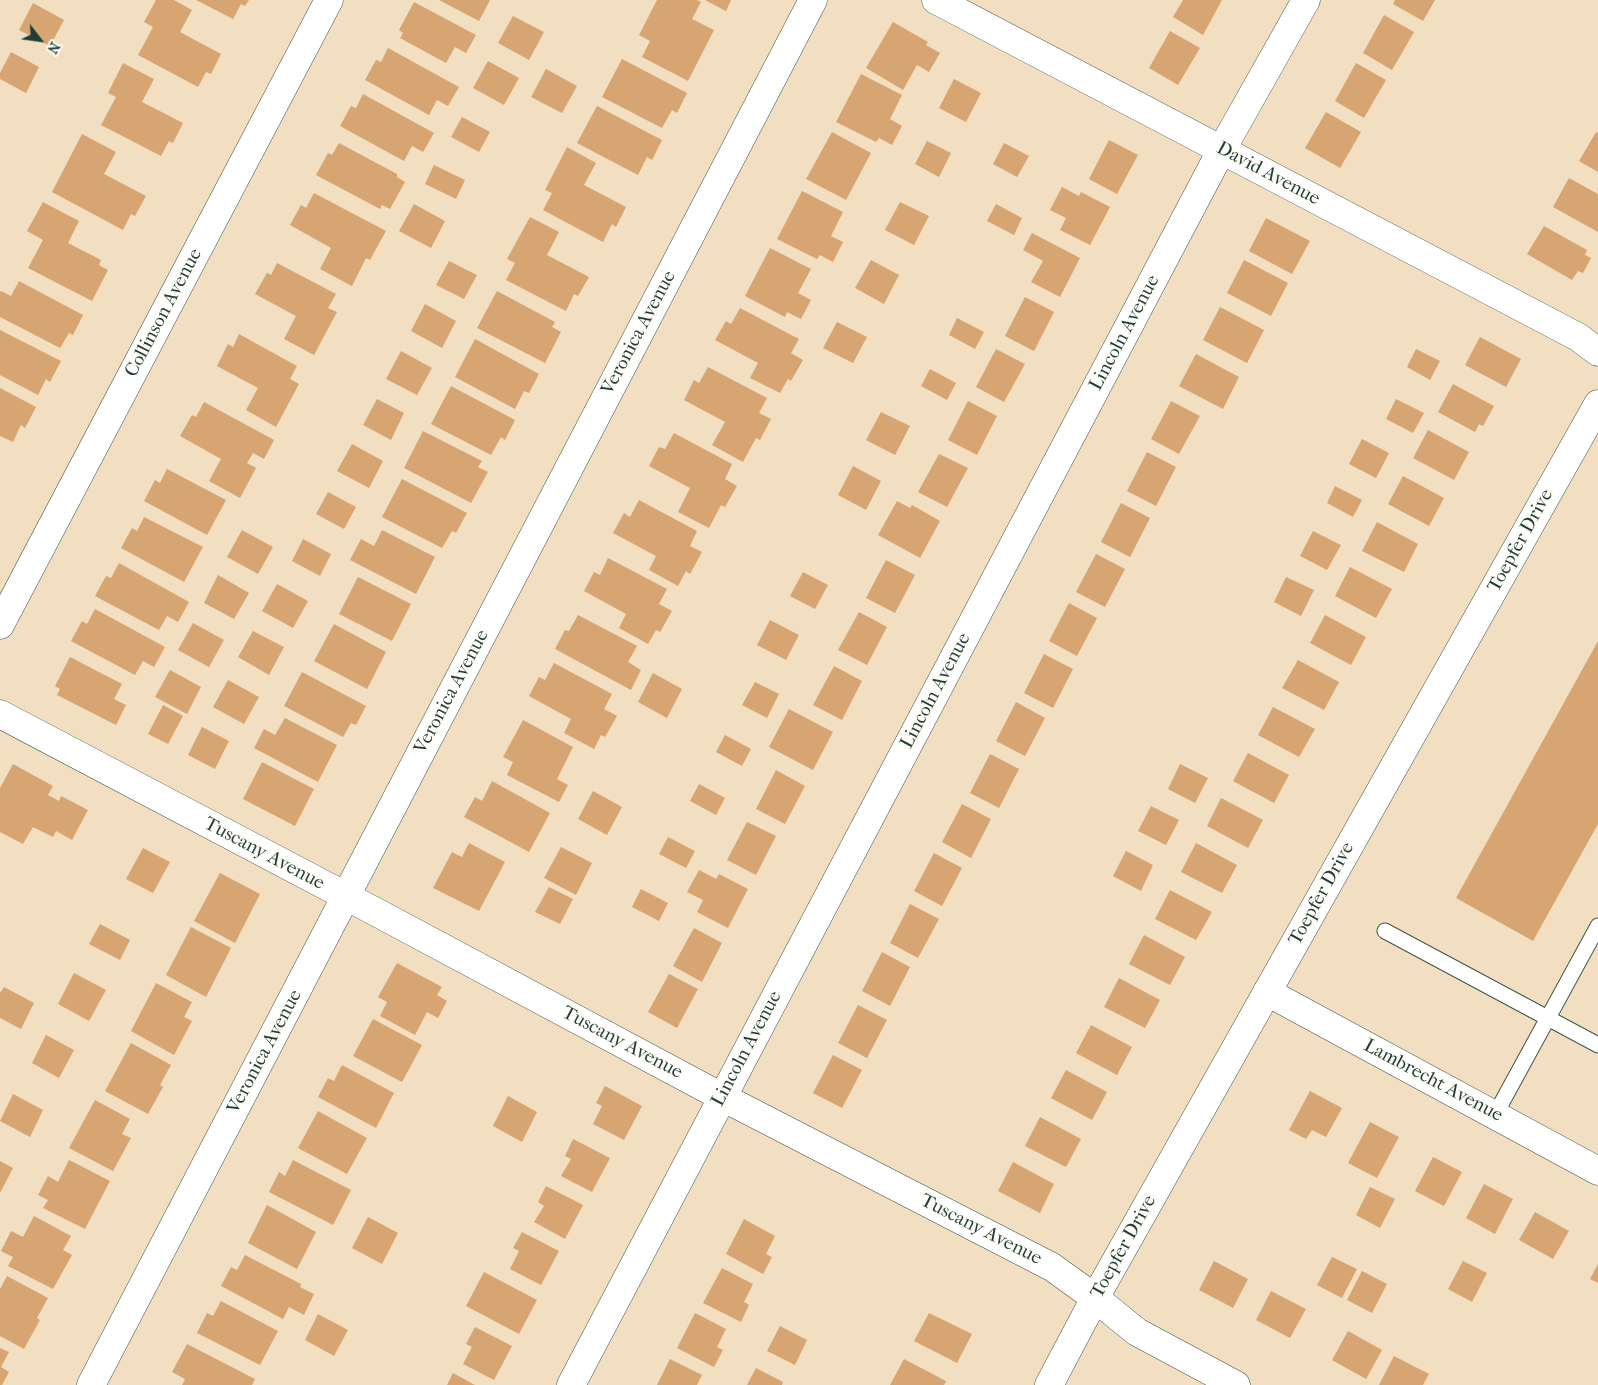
<!DOCTYPE html>
<style>
body{margin:0}
#map{position:relative;width:1598px;height:1385px;overflow:hidden;background:#f2dec1;font-family:"IM FELL French Canon",serif}
canvas{display:block}
.north{position:absolute;left:15px;top:15px;width:50px;height:50px;-webkit-text-stroke:4px #fdfcf7;paint-order:stroke;rotate:120deg;font-size:14px;font-weight:700;line-height:20px;text-align:center;color:#1f3d34}
.north::after{content:'';display:block;margin:auto;width:18px;height:22px;background:#1f3d34;clip-path:polygon(50% 0,100% 100%,50% 72%,0 100%)}
</style>
<div id="map">
<canvas width="1598" height="1385"></canvas>
<div class="north">N</div>
</div>
<script>
const ctx = document.querySelector('canvas').getContext('2d');
ctx.lineJoin = 'round';
function fill(path, color) { ctx.fillStyle = color; ctx.fill(path, 'evenodd'); }
function trace(path, color, width, dash) { ctx.strokeStyle = color; ctx.lineWidth = width; ctx.lineCap = dash ? 'butt' : 'round'; ctx.setLineDash(dash || []); ctx.stroke(path); }
function write(font, color, halo, rows, align = 'center') {
  ctx.font = font + ' "IM FELL French Canon",serif'; ctx.lineWidth = 4; ctx.setLineDash([]); ctx.textBaseline = 'middle'; ctx.strokeStyle = halo; ctx.fillStyle = color; for (const [text, x, y, turn = 0] of rows) {
    ctx.save(); ctx.translate(x, y); ctx.rotate((+turn || 0) * Math.PI / 180); ctx.textAlign = isNaN(turn) ? turn : align; if (halo) ctx.strokeText(text, 0, 0); ctx.fillText(text, 0, 0); ctx.restore();
  }
}
const building = new Path2D(`
 M156,0H174L192,10L180,32L221,54L211,74L206,72L198,87L138,55L153,27L144,22Z
 M196,0H249L245,6L241,4L233,19Z
 M439,0H490L479,21Z
 M657,0H697L701,2L692,19L714,30L688,81L642,57L650,41L639,35Z
 M705,0H731L726,11Z
 M1183,0H1222L1203,35L1173,17Z
 M1395,0H1435L1423,21L1393,4Z
 M414,2L476,35L466,53L455,47L446,63L400,38L403,33L399,30Z
 M33,3L64,20L50,46L19,30Z
 M1384,15L1414,32L1392,70L1363,53Z
 M513,16L544,32L529,60L498,43Z
 M893,22L928,42L926,45L940,53L929,72L917,65L903,90L866,68Z
 M1170,31L1200,48L1178,85L1149,68Z
 M388,48L459,87L448,106L437,100L429,115L365,80L376,60L381,62Z
 M11,52L39,67L26,93L0,79V73Z
 M622,59L687,93L677,113L672,110L662,128L602,97Z
 M488,61L519,78L504,105L473,88Z
 M123,63L154,79L142,102L183,123L173,143L169,141L161,156L101,125L116,97L108,93Z
 M1356,63L1386,80L1364,118L1335,101Z
 M546,69L577,86L562,113L531,97Z
 M861,74L902,95L890,119L902,126L892,145L879,138L876,142L836,122Z
 M954,79L981,93L966,122L939,108Z
 M363,94L434,133L423,152L412,146L404,161L340,126L351,106L356,108Z
 M597,106L662,140L652,160L647,157L638,175L577,143Z
 M1326,112L1361,132L1340,168L1305,148Z
 M462,117L490,132L479,152L451,137Z
 M832,132L871,153L846,200L806,179Z
 M1596,132L1598,133V172L1579,161Z
 M82,134L116,152L104,174L146,196L135,216L131,214L123,230L52,192Z
 M1109,140L1138,155L1117,194L1089,179Z
 M927,141L951,153L939,177L915,164Z
 M339,143L397,174V177L405,182L390,209L382,205L380,209L316,175L328,153L332,155Z
 M1004,143L1029,156L1017,177L993,164Z
 M567,147L596,163L584,185L626,207L616,227L612,224L603,242L543,210L552,193L545,190Z
 M434,165L465,180L456,199L425,184Z
 M1569,178L1598,194V232L1553,207Z
 M1062,187L1079,196L1081,192L1110,207L1090,245L1060,230L1066,218L1050,210Z
 M802,191L843,212L831,236L843,242L833,262L820,255L817,259L777,239Z
 M314,193L386,231L370,260L366,258L352,286L320,269L331,248L290,225L301,205L306,208Z
 M43,202L79,221L68,243L101,260L99,265L108,270L92,301L28,268L43,240L27,231Z
 M900,202L929,216L914,245L885,230Z
 M414,204L445,221L431,248L399,231Z
 M996,204L1022,218L1014,235L987,221Z
 M530,217L559,232L547,255L589,277L578,296L574,294L566,311L506,280L515,263L507,259Z
 M1266,218L1310,241L1292,274L1249,251Z
 M1544,226L1587,250L1585,255L1591,258L1583,273L1578,271L1572,280L1527,254Z
 M1032,233L1080,258L1060,297L1031,282L1043,261L1023,250Z
 M770,248L811,269L798,293L811,300L801,319L787,312L785,317L745,296Z
 M871,260L899,275L884,304L855,288Z
 M1244,260L1288,283L1271,316L1227,293Z
 M449,261L477,275L464,299L436,285Z
 M277,263L336,294L328,308L337,312L314,355L284,339L296,316L255,294L267,273L271,275Z
 M19,281L83,315L73,335L69,333L60,348L0,317V292L1,291L11,296Z
 M497,291L555,322L552,327L561,332L545,363L477,328Z
 M1025,297L1054,312L1034,351L1005,336Z
 M425,304L456,321L442,348L411,331Z
 M1220,307L1264,330L1247,363L1203,340Z
 M740,308L799,339L791,353L803,360L791,381L788,379L780,393L750,378L758,363L715,340L726,321L731,324Z
 M957,318L984,332L975,349L949,335Z
 M837,322L867,337L853,363L823,348Z
 M0,330L61,361L50,382L46,379L38,395L0,375Z
 M239,334L297,366L290,379L299,384L276,427L246,410L258,388L217,366L228,344L233,347Z
 M1480,337L1521,359L1506,387L1465,365Z
 M475,339L539,374L529,393L524,391L515,409L455,377Z
 M996,349L1025,364L1004,402L976,387Z
 M1416,349L1440,361L1430,380L1407,367Z
 M401,351L432,368L417,395L386,379Z
 M1196,354L1239,377L1223,409L1179,386Z
 M708,367L767,398L759,413L771,419L760,440L756,438L743,462L712,445L725,422L684,400L694,380L699,383Z
 M930,369L956,383L947,400L921,386Z
 M1453,384L1494,406L1483,426L1479,424L1475,432L1438,412Z
 M451,386L515,420L505,440L501,437L491,455L431,424Z
 M0,388L36,407L25,428L21,425L13,442L0,436Z
 M377,399L404,413L391,440L363,425Z
 M1396,399L1424,413L1413,433L1386,419Z
 M968,401L997,416L977,455L948,440Z
 M1171,401L1200,416L1179,454L1151,439Z
 M204,402L274,440L264,459L253,453L247,463L256,468L240,498L209,481L221,459L180,436L192,415L196,417Z
 M881,412L910,426L895,455L866,440Z
 M1428,430L1469,452L1454,480L1413,458Z
 M423,431L482,461L478,467L488,472L471,503L404,468Z
 M674,433L732,464L725,479L737,486L725,507L721,505L709,528L678,512L690,488L649,466L659,447L665,449Z
 M1362,439L1389,453L1376,478L1349,464Z
 M352,444L383,461L369,488L337,471Z
 M1147,452L1176,467L1156,506L1127,491Z
 M939,454L968,468L947,507L918,492Z
 M853,466L881,481L866,510L838,495Z
 M167,469L226,500L207,535L144,501L155,480L160,483Z
 M1403,476L1444,498L1429,526L1388,504Z
 M402,479L467,513L456,533L452,531L442,548L382,517Z
 M1335,486L1362,500L1353,517L1327,503Z
 M328,492L356,507L344,529L316,514Z
 M639,500L697,531L690,546L702,552L690,574L686,571L678,586L649,570L656,556L613,533L624,513L630,517Z
 M897,501L910,508L912,505L940,521L920,558L878,535Z
 M1121,503L1150,518L1130,557L1101,542Z
 M144,517L203,547L184,582L121,548L132,528L137,531Z
 M1377,522L1418,544L1404,572L1362,551Z
 M242,530L273,547L258,574L227,557Z
 M382,530L435,557L416,594L350,560L361,539L374,546Z
 M1313,531L1341,545L1327,570L1300,556Z
 M303,539L331,554L320,576L292,561Z
 M1096,554L1125,569L1105,607L1076,592Z
 M608,558L667,589L659,604L672,611L660,632L656,630L648,644L619,628L626,614L584,591L594,572L600,575Z
 M886,560L915,575L895,613L866,598Z
 M119,563L189,602L178,622L167,616L159,630L95,596L106,576L111,578Z
 M1350,567L1392,589L1376,618L1335,596Z
 M803,572L828,585L815,609L790,596Z
 M218,575L249,593L234,619L204,603Z
 M358,577L411,604L392,641L339,614Z
 M1286,577L1314,590L1301,616L1274,602Z
 M277,584L308,601L293,628L262,611Z
 M1069,603L1097,618L1077,656L1049,641Z
 M95,609L165,647L154,667L143,661L135,675L71,641L82,621L87,624Z
 M859,612L887,627L867,665L838,650Z
 M578,615L637,646L628,662L641,670L631,690L555,649L565,630L569,631Z
 M1325,615L1366,637L1351,665L1310,643Z
 M770,620L799,635L786,660L757,645Z
 M193,623L224,640L209,667L178,650Z
 M334,624L386,652L367,689L314,661Z
 M253,631L284,647L269,675L238,657Z
 M1598,641V824L1533,941L1456,898Z
 M1044,654L1073,669L1053,708L1024,693Z
 M70,657L122,684L114,699L126,705L116,725L57,695L60,689L55,686Z
 M1298,660L1339,682L1324,710L1282,688Z
 M554,663L612,694L604,709L617,716L605,737L601,735L594,749L564,733L571,719L529,696L539,677L545,680Z
 M834,666L862,681L842,720L813,705Z
 M170,670L201,687L187,714L155,697Z
 M302,672L366,706L356,725L351,723L343,737L284,706Z
 M653,673L682,689L667,718L638,702Z
 M228,680L259,697L244,724L213,707Z
 M755,682L779,694L767,718L742,705Z
 M1016,702L1045,718L1025,756L996,741Z
 M163,705L183,716L168,744L148,734Z
 M1273,707L1315,729L1299,757L1258,735Z
 M789,709L833,732L813,770L769,747Z
 M285,718L337,745L318,782L254,748L264,729L275,735Z
 M523,720L573,747L557,779L568,785L559,802L507,775L513,762L503,757Z
 M202,727L229,741L215,769L188,755Z
 M725,735L751,749L742,766L716,752Z
 M1248,753L1289,775L1274,803L1233,781Z
 M990,754L1019,769L999,808L970,793Z
 M262,762L314,789L295,826L243,799Z
 M13,764L53,786L48,795L59,801L61,796L88,810L72,840L56,831L53,837L33,827L23,844L0,832V788Z
 M1180,764L1208,778L1195,803L1168,789Z
 M776,770L805,786L785,824L756,809Z
 M492,781L550,813L529,852L464,817L475,797L482,801Z
 M699,784L725,798L716,815L690,801Z
 M593,791L622,807L607,835L578,819Z
 M1221,798L1263,820L1248,848L1207,826Z
 M962,804L991,819L971,858L942,842Z
 M1151,806L1179,820L1166,845L1138,831Z
 M747,822L776,836L756,875L727,860Z
 M668,837L695,851L686,868L659,854Z
 M469,843L505,862L479,911L433,888L452,852L462,857Z
 M1196,843L1237,865L1222,893L1181,872Z
 M561,847L592,863L576,895L544,878Z
 M143,848L170,862L153,893L126,879Z
 M1126,851L1153,865L1141,891L1113,876Z
 M934,853L962,868L942,906L914,891Z
 M699,870L716,879L719,874L748,889L728,928L697,912L703,900L687,892Z
 M220,873L260,894L235,943L194,921Z
 M549,887L573,899L560,924L535,912Z
 M641,889L668,903L659,921L632,907Z
 M1170,890L1212,912L1196,940L1155,919Z
 M910,904L939,919L918,958L890,943Z
 M100,924L130,940L120,960L89,944Z
 M191,927L231,948L206,997L166,975Z
 M694,928L722,943L702,982L673,966Z
 M1144,935L1185,957L1170,985L1129,964Z
 M882,952L910,967L890,1006L862,991Z
 M397,963L442,987L437,995L447,1001L438,1018L427,1012L415,1035L380,1016L387,1002L378,997Z
 M74,973L106,990L89,1021L58,1004Z
 M669,974L698,989L677,1028L648,1012Z
 M1119,978L1160,1000L1145,1028L1104,1007Z
 M156,983L192,1002L184,1017L192,1021L174,1055L131,1031Z
 M4,987L34,1003L21,1029L0,1018V993Z
 M858,1005L887,1020L867,1058L838,1043Z
 M373,1019L422,1045L402,1082L353,1056Z
 M1091,1025L1132,1047L1117,1075L1076,1053Z
 M46,1035L74,1050L59,1078L32,1063Z
 M131,1043L171,1065L160,1085L163,1087L148,1114L105,1091Z
 M833,1055L862,1070L842,1108L813,1093Z
 M342,1065L394,1093L376,1128L318,1097L328,1078L334,1081Z
 M1066,1070L1107,1092L1092,1120L1051,1098Z
 M605,1086L642,1106L624,1140L593,1124L602,1106L596,1103Z
 M1310,1091L1342,1108L1326,1137L1312,1130L1306,1139L1289,1130Z
 M13,1094L43,1110L30,1137L0,1121Z
 M508,1096L537,1112L522,1142L493,1126Z
 M95,1100L130,1119L122,1134L131,1138L113,1171L69,1148Z
 M318,1111L367,1138L347,1174L298,1148Z
 M1040,1117L1081,1139L1066,1167L1025,1146Z
 M1370,1122L1399,1137L1377,1178L1348,1163Z
 M573,1139L610,1158L592,1192L561,1176L571,1159L565,1156Z
 M1433,1157L1462,1172L1444,1206L1415,1191Z
 M69,1160L110,1181L85,1229L43,1208L48,1200L38,1195L48,1176L58,1182Z
 M293,1160L351,1190L333,1225L269,1192L279,1172L285,1176Z
 M0,1161L13,1168L0,1193Z
 M1013,1162L1054,1184L1040,1213L998,1191Z
 M1484,1184L1513,1199L1495,1234L1466,1218Z
 M546,1186L583,1205L565,1239L534,1222L544,1206L538,1202Z
 M1370,1187L1395,1199L1380,1228L1356,1215Z
 M267,1205L316,1232L297,1269L248,1243Z
 M1535,1212L1569,1231L1553,1259L1519,1240Z
 M34,1216L71,1236L63,1250L72,1255L53,1289L8,1266L13,1257L1,1251L11,1231L23,1237Z
 M368,1217L398,1233L382,1264L352,1248Z
 M744,1219L775,1236L766,1254L772,1257L763,1274L726,1254Z
 M522,1232L559,1251L541,1285L510,1269L519,1251L513,1248Z
 M245,1255L301,1284L300,1287L314,1294L304,1315L289,1307L283,1319L221,1286L231,1267L237,1270Z
 M1332,1257L1357,1269L1342,1298L1317,1285Z
 M1214,1261L1248,1279L1233,1308L1199,1290Z
 M1463,1261L1487,1273L1472,1302L1448,1289Z
 M1598,1264V1283L1590,1279Z
 M722,1268L753,1284L744,1302L749,1305L741,1322L703,1303Z
 M1362,1271L1387,1284L1372,1313L1347,1300Z
 M484,1272L537,1300L519,1334L466,1306Z
 M7,1276L48,1298L37,1318L40,1320L24,1349L0,1336V1289Z
 M1271,1291L1306,1309L1290,1338L1256,1320Z
 M221,1301L278,1331L260,1365L197,1333L207,1313L213,1316Z
 M695,1313L726,1329L717,1347L723,1350L714,1367L677,1348Z
 M929,1313L972,1334L957,1363L914,1341Z
 M318,1314L348,1330L334,1356L305,1340Z
 M780,1326L807,1340L795,1365L767,1351Z
 M475,1327L512,1346L494,1380L463,1364L472,1347L466,1344Z
 M1348,1331L1382,1350L1366,1379L1332,1360Z
 M187,1344L255,1379L252,1385H182L185,1379L172,1372Z
 M0,1348L9,1352L1,1367L9,1372L2,1385H0Z
 M1394,1356L1429,1374L1423,1385H1379Z
 M670,1359L702,1375L697,1385H657Z
 M904,1359L946,1381L944,1385H890Z
 M756,1368L783,1382L782,1385H747Z
 M453,1373L475,1385H447Z`);
const lane = new Path2D(`
 M1385,931L1598,1045
 M1495,1115L1598,926`);
const street = new Path2D(`
 M936,0L1578,337L1598,352
 M0,625L329,0
 M0,714L376,912L722,1097L1052,1267L1095,1298L1137,1332L1236,1385
 M1267,992L1598,1171
 M91,1385L813,0
 M571,1385L1222,149L1306,0`);
const secondary = new Path2D(`
 M1049,1385L1095,1298L1598,404`);
const streetNames = [
 ["David Avenue",1268,174,28],
 ["Collinson Avenue",164,313,-62],
 ["Veronica Avenue",639,333,-62],
 ["Lincoln Avenue",1125,333,-62],
 ["Toepfer Drive",1521,541,-61],
 ["Lincoln Avenue",936,691,-62],
 ["Veronica Avenue",452,692,-62],
 ["Tuscany Avenue",264,854,28],
 ["Toepfer Drive",1322,894,-61],
 ["Tuscany Avenue",622,1043,28],
 ["Lincoln Avenue",747,1049,-62],
 ["Veronica Avenue",265,1052,-62],
 ["Lambrecht Avenue",1433,1081,28],
 ["Tuscany Avenue",981,1230,27],
 ["Toepfer Drive",1124,1247,-61]
];
fill(building, '#d6a572');
trace(lane, '#3f5549', 17);
trace(street, '#3f5549', 29);
trace(secondary, '#3f5549', 29);
trace(lane, '#fff', 15);
trace(street, '#fff', 28);
trace(secondary, '#fff', 28);
write('19px', '#1f3d34', '#fdfcf7', streetNames);
</script>
